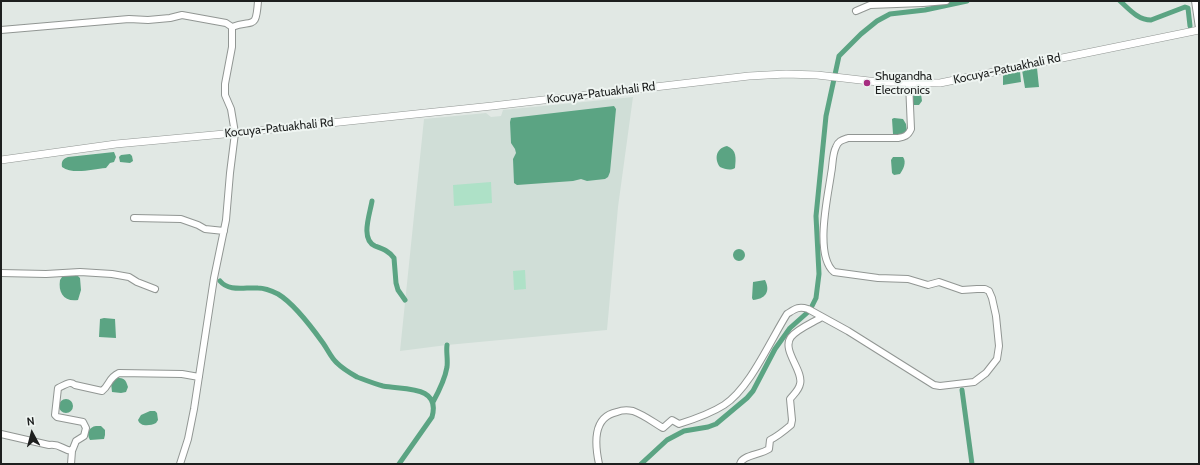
<!DOCTYPE html>
<style>
body{margin:0}
#map{position:relative;width:1200px;height:465px;overflow:hidden;background:#e1e8e4;font-family:Cabin,sans-serif}
canvas{display:block}
.frame{position:absolute;inset:0;border:2px solid #1d1f1e;pointer-events:none}
.north{position:absolute;left:12px;top:413px;width:40px;height:40px;-webkit-text-stroke:3px #eff5f2;paint-order:stroke;rotate:353deg;font-size:11px;font-weight:700;line-height:16px;text-align:center;color:#1d1f1e}
.north::after{content:'';display:block;margin:auto;width:14px;height:18px;background:#1d1f1e;clip-path:polygon(50% 0,100% 100%,50% 72%,0 100%)}
</style>
<div id="map">
<canvas width="1200" height="465"></canvas>
<div class="frame"></div>
<div class="north">N</div>
</div>
<script>
const ctx = document.querySelector('canvas').getContext('2d');
ctx.lineJoin = 'round';
function fill(path, color) { ctx.fillStyle = color; ctx.fill(path, 'evenodd'); }
function trace(path, color, width, dash) { ctx.strokeStyle = color; ctx.lineWidth = width; ctx.lineCap = dash ? 'butt' : 'round'; ctx.setLineDash(dash || []); ctx.stroke(path); }
function write(font, color, halo, rows, align = 'center') {
  ctx.font = font + ' Cabin,sans-serif'; ctx.lineWidth = 4; ctx.setLineDash([]); ctx.textBaseline = 'middle'; ctx.strokeStyle = halo; ctx.fillStyle = color; for (const [text, x, y, turn = 0] of rows) {
    ctx.save(); ctx.translate(x, y); ctx.rotate((+turn || 0) * Math.PI / 180); ctx.textAlign = isNaN(turn) ? turn : align; if (halo) ctx.strokeText(text, 0, 0); ctx.fillText(text, 0, 0); ctx.restore();
  }
}
const built = new Path2D(`
 M633,97L618,207L607,330L447,345L400,351L424,119L486,113L491,117L501,116L503,110Z`);
const green = new Path2D(`
 M491,182L492,203L454,206L453,185Z
 M525,270L526,289L514,290L513,271Z`);
const water = new Path2D(`
 M1037,68L1039,87L1025,88L1022,70Z
 M1020,71L1021,82L1003,85V74Z
 M914,91L921,94L922,101L919,105H913L912,104V93Z
 M614,106L616,109L610,172L608,177L605,179L587,181L581,179L573,181L517,185L514,183L513,159L516,153L515,149L511,143L510,122L511,118Z
 M894,118L903,119L906,124L907,132L904,135L893,134L892,119Z
 M727,146C737,150 736,158 735,168C730,171 725,169 720,167C714,159 716,148 727,146Z
 M114,152L116,157L114,162L110,163L106,168C93,169 73,175 62,167C61,161 63,159 68,157Z
 M130,154L132,156L133,161L130,163L120,162L119,157L121,155Z
 M893,157H903C907,162 903,170 900,174L894,175L892,173L891,160Z
 M733 255a6 6 0 1 1 12 0a6 6 0 1 1-12 0Z
 M67,275H77L80,278L81,290L78,300C64,302 58,293 60,280L62,277Z
 M765,280C771,292 765,299 753,300L752,298L753,282Z
 M104,318L115,319L116,338L99,337L100,319Z
 M113,378C123,378 125,377 128,387L126,392L121,393L112,392L111,383Z
 M59 406a7 7 0 1 1 14 0a7 7 0 1 1-14 0Z
 M150,411H155L157,413L158,420L156,423C150,426 140,427 138,420L141,415Z
 M96,426H101L105,430V435L104,439L90,440C86,433 89,427 96,426Z`);
const canal = new Path2D(`
 M1120,1C1129,9 1138,20 1151,20L1185,7L1188,8L1190,26
 M372,201C370,214 360,239 375,246C383,249 389,251 394,258L396,283L398,290L405,300
 M220,281C229,292 245,287 258,288C264,288 272,291 278,294C293,303 313,329 323,343C328,350 331,358 337,363C343,369 350,373 357,377C365,380 375,384 383,386C404,390 441,385 432,417L399,464
 M962,390L972,464
 M433,402C439,391 445,379 447,367C448,359 446,352 447,345
 M641,464L667,440L684,431L708,427L716,424L747,398L753,391L775,349L790,328L808,312L811,308L816,298L819,274L816,216L826,116L839,56L861,34L877,21L890,14L925,10L967,1`);
const minor = new Path2D(`
 M1195,1L1199,28
 M856,11L870,5L923,3L946,1
 M1,30L129,19L148,20L170,18L182,15L226,23L232,27
 M134,218L181,219L198,225L205,229L224,231
 M1,273L46,274L80,272L112,274L129,277L137,282L155,289
 M1,434L49,445C60,443 62,450 72,451L71,464
 M72,451L76,441L84,436L86,428L83,422L57,417L55,415L58,388C64,386 69,380 75,385L102,391C110,385 108,378 119,373L182,374L199,377
 M180,464L188,439L194,409L214,278L226,220L230,173L235,133L231,109L225,95V84L232,47V27C253,19 256,31 258,1
 M599,464C595,445 592,417 617,412C622,410 628,410 633,411C644,415 653,422 663,428L672,420L679,424C695,419 710,414 724,405C750,388 770,341 787,314C795,309 798,306 808,309L848,331L934,385L940,386L974,382L986,373L997,359L999,346L996,316L992,298L989,291L985,289H977L962,290L939,282L928,285L908,279L878,278L834,272C814,255 828,196 831,174C833,165 832,155 836,147C838,141 842,140 848,138H898C904,137 908,136 911,129L909,83
 M740,464C742,455 760,455 769,449L770,440C778,436 784,431 791,425L792,420L790,399C794,394 799,390 800,384C804,371 781,350 791,337C797,329 812,323 822,317`);
const major = new Path2D(`
 M1,160L116,144L235,133L492,106L749,76L786,74L817,75L878,82L940,83L1199,30`);
const markers = [
 [867,83,4,"#a72d81"]
];
const streetNames = [
 ["Kocuya-Patuakhali Rd",1007,69,-12],
 ["Kocuya-Patuakhali Rd",601,93,-7],
 ["Kocuya-Patuakhali Rd",279,128,-6]
];
const poiNames = [
 ["Shugandha",875,76],
 ["Electronics",875,90]
];
fill(built, '#d0ded7');
fill(green, '#aee1c7');
fill(water, '#5ba483');
trace(canal, '#5ba483', 5);
trace(minor, '#919693', 8);
trace(major, '#919693', 8);
trace(minor, '#fff', 6);
trace(major, '#fff', 7);
for (const [x, y, r, color] of markers) { const dot = new Path2D(); dot.arc(x, y, r, 0, 2 * Math.PI); ctx.fillStyle = color; ctx.fill(dot); trace(dot, '#eff5f2', 1.5); }
write('12px', '#1d1f1e', '#eff5f2', streetNames);
write('12px', '#1d1f1e', '#eff5f2', poiNames, 'left');
</script>
